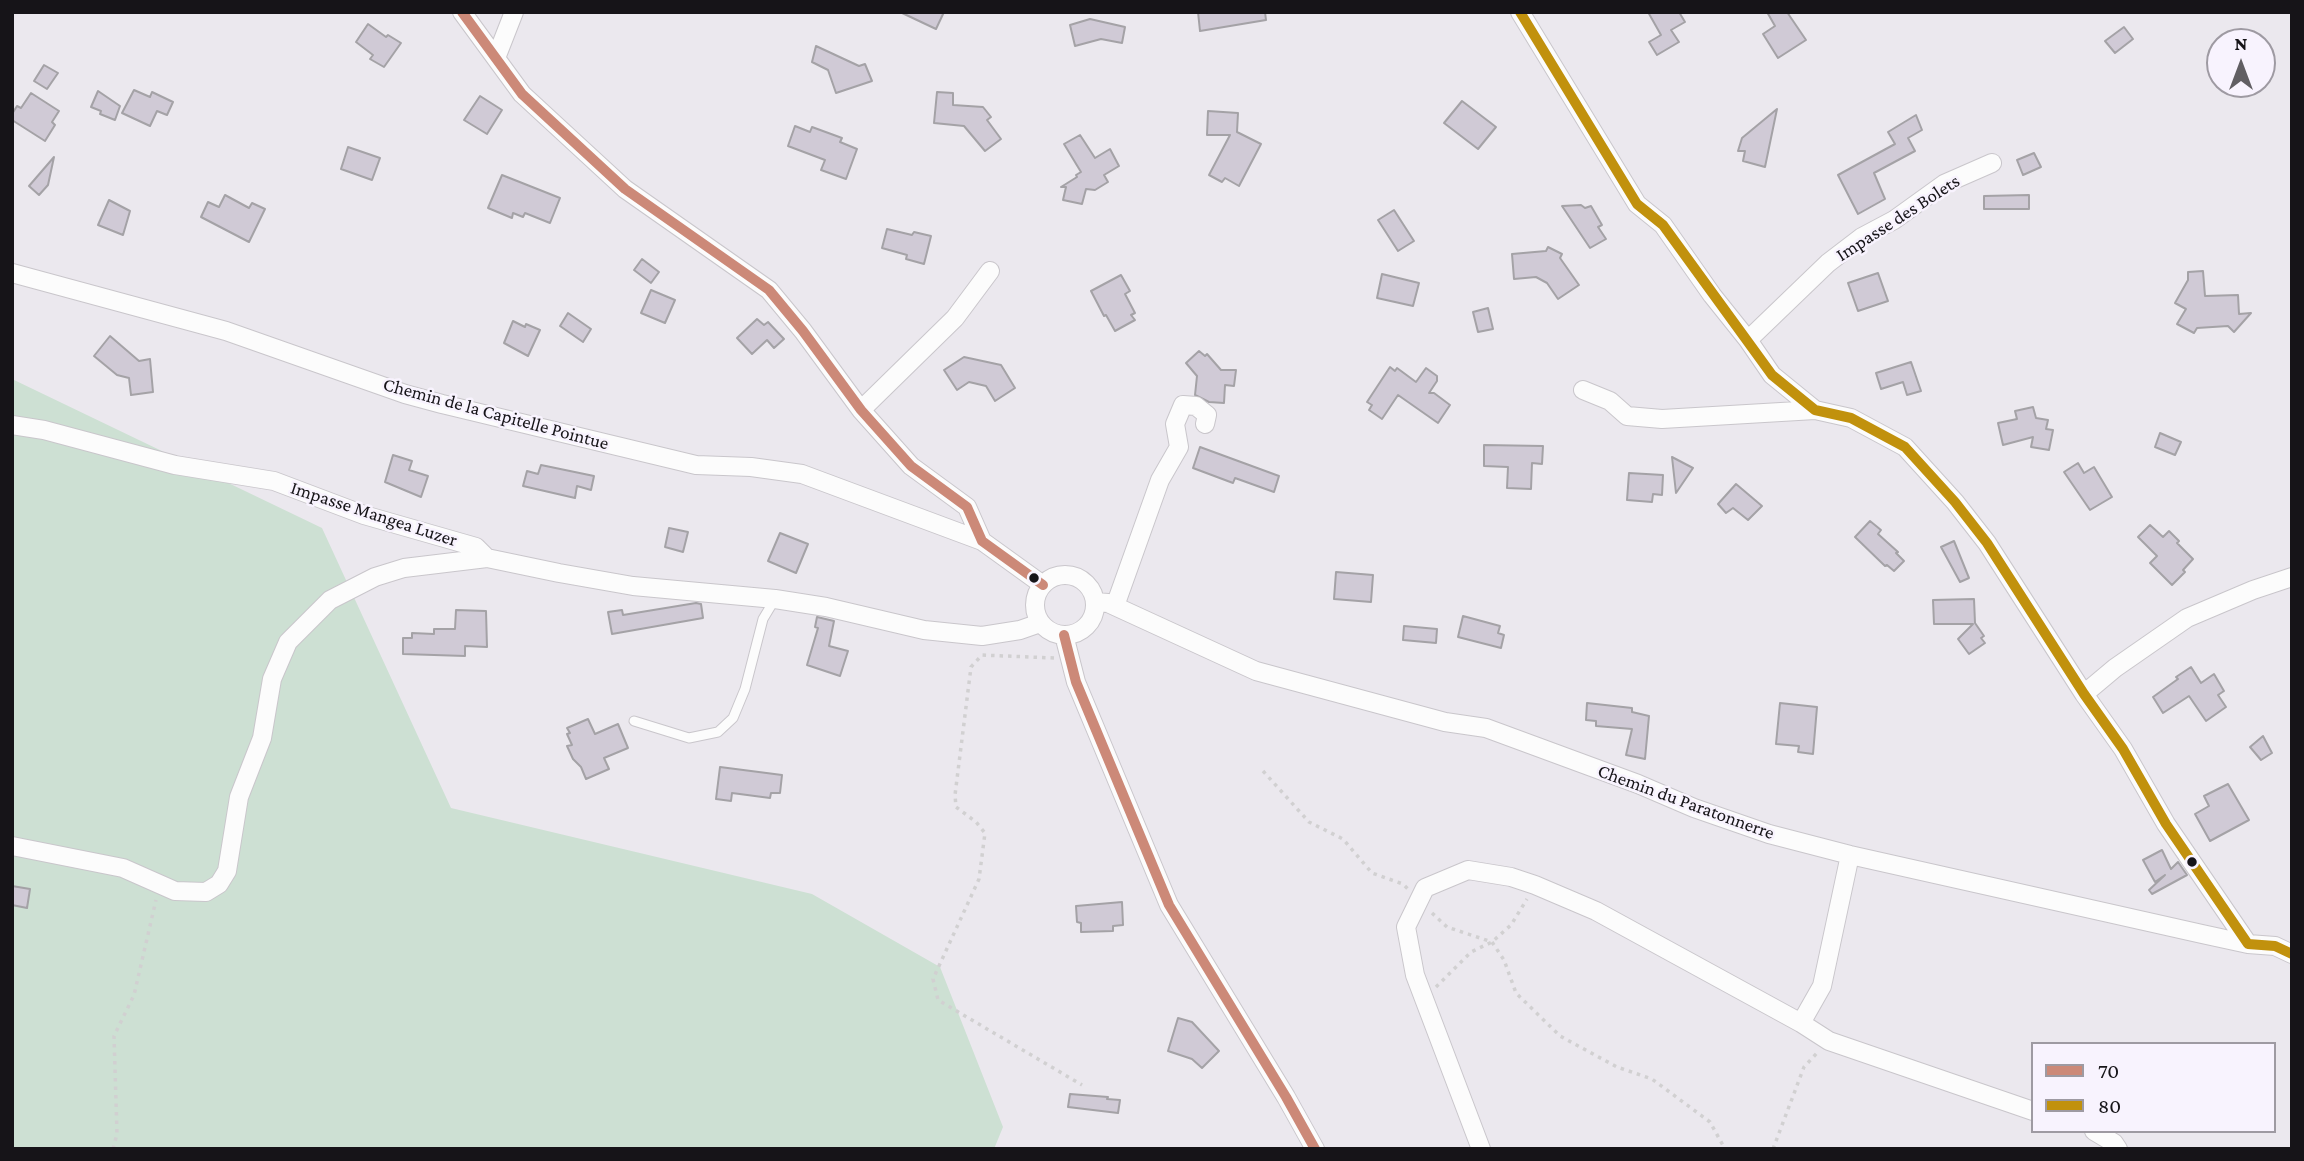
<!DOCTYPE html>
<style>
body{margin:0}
#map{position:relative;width:2304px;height:1161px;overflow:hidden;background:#ebe8ee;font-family:"Crimson Pro",serif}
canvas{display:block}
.frame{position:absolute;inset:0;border:14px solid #161418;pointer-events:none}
.legend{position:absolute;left:2031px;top:1042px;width:245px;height:91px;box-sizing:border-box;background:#f8f3fe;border:2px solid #9e9aa2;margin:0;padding:9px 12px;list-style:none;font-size:21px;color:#161418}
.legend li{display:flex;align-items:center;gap:14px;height:35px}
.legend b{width:35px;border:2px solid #9e9aa2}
.north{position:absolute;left:2206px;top:28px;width:70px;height:70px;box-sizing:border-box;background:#f8f3fe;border:2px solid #9e9aa2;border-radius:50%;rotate:0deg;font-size:19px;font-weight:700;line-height:28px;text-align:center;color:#161418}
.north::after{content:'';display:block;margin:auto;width:24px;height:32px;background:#615e63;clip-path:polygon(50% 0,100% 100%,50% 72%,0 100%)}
</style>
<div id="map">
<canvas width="2304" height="1161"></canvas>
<div class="frame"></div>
<ul class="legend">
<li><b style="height:9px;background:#cc8978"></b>70</li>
<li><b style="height:9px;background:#c1910d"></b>80</li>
</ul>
<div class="north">N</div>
</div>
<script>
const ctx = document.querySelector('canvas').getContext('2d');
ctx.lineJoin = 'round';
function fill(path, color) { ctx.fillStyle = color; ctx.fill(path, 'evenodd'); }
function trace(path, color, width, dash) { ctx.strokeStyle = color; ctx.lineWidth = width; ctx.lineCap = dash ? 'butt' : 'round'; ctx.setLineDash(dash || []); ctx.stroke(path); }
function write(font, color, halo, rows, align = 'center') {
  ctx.font = font + ' "Crimson Pro",serif'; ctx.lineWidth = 5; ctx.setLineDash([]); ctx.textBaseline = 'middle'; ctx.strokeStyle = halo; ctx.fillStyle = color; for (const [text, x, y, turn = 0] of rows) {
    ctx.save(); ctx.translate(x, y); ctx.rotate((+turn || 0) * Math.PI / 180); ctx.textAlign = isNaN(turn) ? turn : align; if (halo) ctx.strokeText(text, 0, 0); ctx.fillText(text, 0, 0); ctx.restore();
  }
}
const green = new Path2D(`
 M12,379L322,528L451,808L812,894L940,967L1003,1127L994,1149H12Z`);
const building = new Path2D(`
 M900,12H944L936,29Z
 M1198,12H1265L1266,20L1200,31Z
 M1648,12H1679L1685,22L1671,30L1679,42L1657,55L1649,42L1661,35Z
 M1767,12H1787L1806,40L1778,58L1763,34L1775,26Z
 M1090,19L1125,27L1122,43L1101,39L1075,46L1070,25Z
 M368,24L386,37L388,35L401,43L384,67L370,59L373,55L356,42Z
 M2124,27L2133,39L2115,53L2105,41Z
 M816,46L859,66L865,64L872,81L836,93L828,70L812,62Z
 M44,65L58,73L47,89L34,81Z
 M134,90L150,97L152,92L173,102L167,115L157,111L150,126L122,113Z
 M98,91L120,106L115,120L100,114L101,111L91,107Z
 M937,92L953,93V105L983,107L991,117L987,120L1001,139L985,151L964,126L934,123Z
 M31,93L59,111L52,122L55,125L45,141L12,120V114L17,106L21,108Z
 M480,96L502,110L487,134L464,120Z
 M1462,101L1496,127L1478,149L1444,123Z
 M1777,109L1765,167L1743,161L1745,151H1738L1742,138Z
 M1208,111L1238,113L1237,132L1261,144L1239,186L1225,178L1222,182L1209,175L1230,135H1207Z
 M1916,115L1922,130L1908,138L1915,151L1874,173L1885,199L1858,214L1838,175L1895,144L1888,132Z
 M795,126L810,132L812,127L842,138L840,142L857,149L846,179L821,170L825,160L788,146Z
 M1080,135L1095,158L1110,149L1119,166L1104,175L1108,182L1095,190L1086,189L1082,204L1063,200L1066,187H1061L1077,177L1076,175L1081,172L1064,144Z
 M348,147L380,158L372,180L341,169Z
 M2034,153L2041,167L2023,175L2017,160Z
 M54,157L48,185L39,195L29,186Z
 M502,175L560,198L550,223L525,213L523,217L513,213L512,218L488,208Z
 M225,195L249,208L252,203L265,209L249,242L201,217L208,202L219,207Z
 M2029,195V209H1984V196Z
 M109,200L130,211L123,235L98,225Z
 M1581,205L1585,208L1591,206L1602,225L1598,227L1606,239L1590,248L1562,206Z
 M1394,210L1414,241L1398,251L1378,220Z
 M887,229L912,235L914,232L931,236L924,264L906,259L907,255L882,248Z
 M1548,247L1562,254L1560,258L1579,285L1558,299L1547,283L1536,277L1514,279L1512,254L1546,251Z
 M642,259L659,272L651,283L634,270Z
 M2203,271L2205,296L2238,295L2239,314L2251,313L2234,332L2228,326L2197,328L2194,333L2177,324L2186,309L2175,303L2188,280V272Z
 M1878,273L1888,301L1858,311L1848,283Z
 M1382,274L1419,283L1413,306L1377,298Z
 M1121,275L1130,291L1125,294L1135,313L1131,315L1135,320L1115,331L1106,315L1104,316L1091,291Z
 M651,290L675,300L665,323L641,313Z
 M1488,308L1493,329L1478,332L1473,312Z
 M568,313L591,329L583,342L560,326Z
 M757,319L764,325L768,322L784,339L774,348L767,340L752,354L737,338Z
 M513,321L525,327L526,324L540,330L528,356L504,343Z
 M110,336L139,361L150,359L153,392L131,395L129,378L117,375L94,356Z
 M1199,351L1205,356L1207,354L1221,370H1236L1234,386L1225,385L1224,403L1209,402L1195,395L1197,376L1186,363Z
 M964,357L1001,365L1015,388L995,401L986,386L969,382L957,390L944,370Z
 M1911,362L1921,391L1907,395L1903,382L1881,389L1876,373Z
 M1390,367L1395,371L1397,368L1416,382L1426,368L1437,376V381L1429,393H1434L1450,405L1438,423L1398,395L1382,419L1369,410L1372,405L1367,402Z
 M2033,407L2036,418L2048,420L2046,429L2053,430L2049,450L2031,447L2033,437L2003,445L1998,423L2017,419L2015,411Z
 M2160,433L2181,442L2175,455L2155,447Z
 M1484,445L1543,446L1542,464L1532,463L1531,489L1507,488L1508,467L1484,466Z
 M1200,447L1279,476L1274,492L1235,478L1233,483L1193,468Z
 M393,455L412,461L409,470L428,476L421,497L385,482Z
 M1672,457L1693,468L1676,493Z
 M2078,463L2084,473L2094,467L2112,497L2090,510L2064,472Z
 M541,465L594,476L591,490L577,486L575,498L523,486L527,471L538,474Z
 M1629,473L1663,475L1662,495L1653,494L1652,502L1627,500Z
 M1736,484L1762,506L1748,520L1733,508L1726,513L1718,504Z
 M1870,521L1881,530L1878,534L1898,552L1896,553L1904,561L1894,571L1887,565L1885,566L1855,537Z
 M2150,525L2163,537L2169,531L2179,541L2177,543L2193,559L2183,570L2185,572L2172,585L2150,563L2157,556L2138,537Z
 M669,528L688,532L683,552L665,547Z
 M780,533L808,544L796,573L768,561Z
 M1954,541L1969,578L1960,582L1941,547Z
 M1336,572L1373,575L1371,602L1334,599Z
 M1974,599L1975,623L1984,636L1981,638L1985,643L1969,654L1958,639L1973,624H1934L1933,600Z
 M696,603L701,604L703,618L612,634L608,612L622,610L623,615Z
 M456,610L486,611L487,647L465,646V656L403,654V638H412V633L434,634V629H455Z
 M1463,616L1500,626L1498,633L1504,635L1501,648L1458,637Z
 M817,617L834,621L829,646L848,651L840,676L807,665L818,628L815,627Z
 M1404,626L1437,629L1436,643L1403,640Z
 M2191,667L2201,683L2214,674L2224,691L2218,695L2226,707L2206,721L2189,696L2163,713L2153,697L2178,679L2176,677Z
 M1587,703L1632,708V712L1649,716L1645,759L1626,755L1632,729L1596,726V721L1586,720Z
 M1780,703L1817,707L1813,754L1798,752L1799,746L1776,744Z
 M588,719L595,734L618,724L628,748L604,758L609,769L586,779L581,767L573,759L567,746L572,745L567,734L570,733L567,728Z
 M2263,736L2272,753L2261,760L2250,747Z
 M720,767L782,775L780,793H771L770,798L732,793L731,801L716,799Z
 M2228,784L2249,820L2210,841L2195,814L2209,806L2204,796Z
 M2162,850L2171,869L2178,862L2187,875L2152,894L2149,890L2165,875L2155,882L2143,860Z
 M12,886L30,889L27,908L12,905Z
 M1122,902L1123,925L1113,926V931L1081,932V923L1077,922L1076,906Z
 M1178,1018L1192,1022L1219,1051L1202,1068L1192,1059L1168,1051Z
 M1070,1094L1108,1097L1107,1099L1120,1100L1118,1113L1068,1107Z`);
const path = new Path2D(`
 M1054,658L982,655L971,667L955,795L956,807L976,822L985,833L979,879L933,979L938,1000L1082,1085
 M1263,771L1309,822L1343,839L1372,873L1403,884L1408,889
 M1432,913L1447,927L1492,942L1504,960L1516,993L1560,1036L1617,1067L1652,1079L1710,1122L1725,1149
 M1436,987L1471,952L1492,942L1511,925L1527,899
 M113,1149L117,1134L114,1036L134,995L156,900
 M1773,1149L1804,1067L1817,1053`);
const lane = new Path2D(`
 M634,721L689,738L718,732L733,718L745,689L763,619L775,599`);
const street = new Path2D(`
 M462,12L522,94L625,189L769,290L803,331L861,410L911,466L967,507L982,541L1043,585
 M1520,12L1637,204L1663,225L1712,295L1748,340L1772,375L1815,410L1851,418L1905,447L1955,502L1987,543L2084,694L2123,749L2166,824L2248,944
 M496,58L514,12
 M12,273L226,331L405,394L442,404L696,465L751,467L802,474L982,541
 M1748,340L1828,263L1862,237L1894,220L1944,184L1992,163
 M1583,390L1610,401L1627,416L1662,419L1815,410
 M861,410L955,318L990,271
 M12,425L44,430L175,465L274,481L364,515L476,547L487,558L559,573L633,586L775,599L826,607L924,630L982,636L1020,630L1040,623
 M1035 605a30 30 0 1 1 60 0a30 30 0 1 1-60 0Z
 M1095,602L1108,603L1256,671L1445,722L1486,728L1638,784L1694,808L1769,834L1850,855L2202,934L2248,944L2275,946L2292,954
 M1115,606L1160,480L1179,447L1175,424L1183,405L1196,406L1207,415L1205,424
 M1064,635L1076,682L1169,905L1286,1097L1315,1149
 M2084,694L2115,668L2187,618L2253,590L2292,577
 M12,846L123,868L175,891L206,892L219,884L227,871L239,797L262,738L272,679L288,642L330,600L375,577L404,568L487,558
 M1801,1023L1822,986L1850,855
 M2094,1131L2114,1143L2118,1149
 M1481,1149L1415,975L1406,927L1425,888L1468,870L1511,877L1535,885L1596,911L1801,1023L1829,1041L2033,1111`);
const bus1 = new Path2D(`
 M462,12L522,94L625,189L769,290L803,331L861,410L911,466L967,507L982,541L1043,585
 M1064,635L1076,682L1169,905L1286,1097L1315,1149`);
const bus2 = new Path2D(`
 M1520,12L1637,204L1663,225L1772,375L1815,410L1851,418L1905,447L1955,502L1987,543L2084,694L2123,749L2166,824L2248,944L2275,946L2292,954`);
const markers = [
 [1034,578,6,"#161418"],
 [2192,862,6,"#161418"]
];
const streetNames = [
 ["Impasse des Bolets",1898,218,-33],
 ["Chemin de la Capitelle Pointue",496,414,15],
 ["Impasse Mangea Luzer",374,514,18],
 ["Chemin du Paratonnerre",1686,802,20]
];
fill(green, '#cde0d3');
fill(building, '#d0cad6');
trace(building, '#a4a2a6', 2);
trace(lane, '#c9c6cb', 11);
trace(street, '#c9c6cb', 20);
trace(path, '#d1d0d1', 3.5, [3.5, 5]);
trace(lane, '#fcfcfc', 9);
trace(street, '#fcfcfc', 18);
trace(bus1, '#cc8978', 10);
trace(bus2, '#c1910d', 10);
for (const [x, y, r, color] of markers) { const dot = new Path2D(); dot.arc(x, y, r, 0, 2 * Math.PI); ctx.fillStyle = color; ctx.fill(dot); trace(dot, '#f8f3fe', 2.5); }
write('19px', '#161418', '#f8f3fe', streetNames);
</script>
